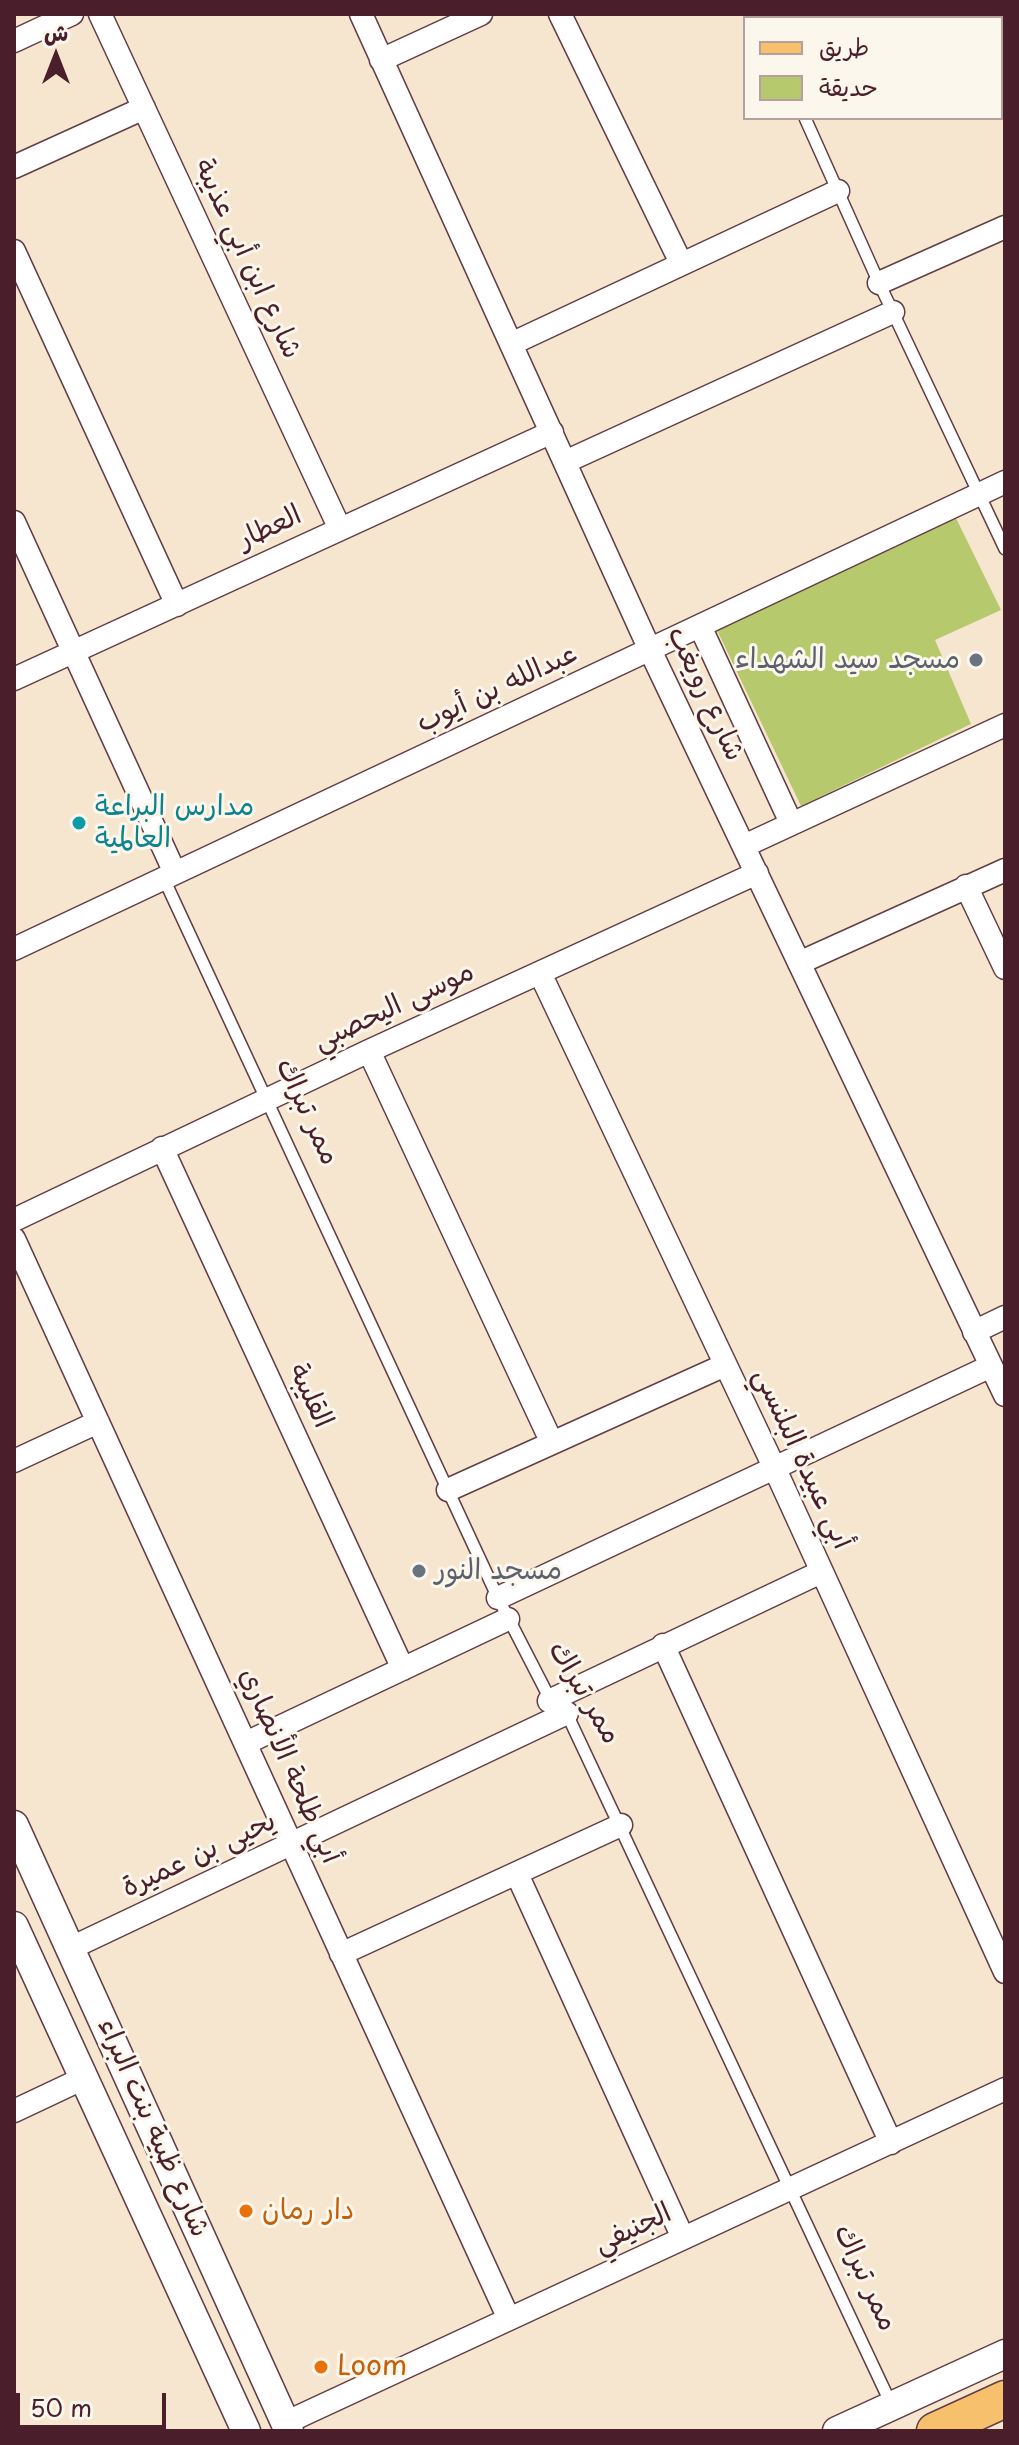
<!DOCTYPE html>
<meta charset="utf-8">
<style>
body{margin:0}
#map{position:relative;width:1019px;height:2445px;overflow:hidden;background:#f6e6cf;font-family:"Playpen Sans","Playpen Sans Arabic",sans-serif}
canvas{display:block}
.frame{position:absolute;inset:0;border:16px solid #4a1f2b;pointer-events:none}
.legend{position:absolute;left:743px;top:16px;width:260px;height:104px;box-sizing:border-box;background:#fbf7ec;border:2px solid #b4a19f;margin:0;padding:10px 14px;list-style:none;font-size:24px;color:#4a1f2b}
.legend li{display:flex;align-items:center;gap:16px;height:40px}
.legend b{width:40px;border:2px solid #b4a19f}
.north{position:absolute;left:16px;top:16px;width:80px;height:80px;-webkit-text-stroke:6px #fbf7ec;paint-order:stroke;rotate:0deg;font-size:22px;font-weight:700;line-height:32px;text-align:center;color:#4a1f2b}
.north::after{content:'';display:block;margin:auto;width:28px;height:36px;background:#4a1f2b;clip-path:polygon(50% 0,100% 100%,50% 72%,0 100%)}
.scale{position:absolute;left:16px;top:2393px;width:150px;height:36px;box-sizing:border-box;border:4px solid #4a1f2b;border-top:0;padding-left:10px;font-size:24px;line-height:28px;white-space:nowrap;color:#4a1f2b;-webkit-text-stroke:6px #fbf7ec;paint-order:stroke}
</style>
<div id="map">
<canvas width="1019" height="2445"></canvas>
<div class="frame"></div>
<ul class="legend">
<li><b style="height:10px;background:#f7c06c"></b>طريق</li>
<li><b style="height:22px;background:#b6c96c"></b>حديقة</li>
</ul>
<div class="north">ش</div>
<div class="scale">50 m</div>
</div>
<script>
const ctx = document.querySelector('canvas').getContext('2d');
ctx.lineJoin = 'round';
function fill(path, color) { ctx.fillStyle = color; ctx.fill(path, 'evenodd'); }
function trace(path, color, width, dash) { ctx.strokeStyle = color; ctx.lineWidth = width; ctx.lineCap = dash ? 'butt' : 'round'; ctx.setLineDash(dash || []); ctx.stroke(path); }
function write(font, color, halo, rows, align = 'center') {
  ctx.font = font + ' "Playpen Sans","Playpen Sans Arabic",sans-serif'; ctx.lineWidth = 6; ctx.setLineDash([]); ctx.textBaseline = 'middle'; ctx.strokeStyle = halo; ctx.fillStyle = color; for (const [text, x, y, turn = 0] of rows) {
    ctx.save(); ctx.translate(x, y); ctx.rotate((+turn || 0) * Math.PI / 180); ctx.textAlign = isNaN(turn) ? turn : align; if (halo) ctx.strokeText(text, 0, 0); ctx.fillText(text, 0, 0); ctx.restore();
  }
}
const green = new Path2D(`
 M955,516L1001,610L935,640L971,724L801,806L716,628Z`);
const service = new Path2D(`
 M757,14L759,18
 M805,118L879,283L1005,549
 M164,879L498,1598L552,1703
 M566,1712L892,2406`);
const minor = new Path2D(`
 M100,14L340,529
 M361,14L650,650L1005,1395
 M560,14L681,263
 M14,41L72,14
 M381,60L481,14
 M14,167L144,108
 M14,251L177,605
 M879,283L1005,227
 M511,344L838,191
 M565,462L893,312
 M14,522L175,873
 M700,626L791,823
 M14,679L552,432
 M744,846L1005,725
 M966,886L1005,968
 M14,949L1005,482
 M799,963L1005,870
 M540,973L775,1469L1005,1972
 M369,1051L552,1443
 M162,1148L403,1669
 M14,1220L369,1051L757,873
 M14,1239L509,2319
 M974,1332L1005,1317
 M14,1461L98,1422
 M448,1490L725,1365
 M498,1598L991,1366
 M663,1645L891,2143
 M549,1701L821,1572
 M246,1743L508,1619
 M517,1874L683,2238
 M71,1948L567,1713
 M341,1954L621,1825
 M14,2111L84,2078
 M285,2423L1005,2089`);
const tertiary = new Path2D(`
 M14,1825L289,2431
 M14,1926L246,2431
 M837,2431L1005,2354`);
const primary = new Path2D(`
 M935,2431L1005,2399`);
const markers = [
 [976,660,8,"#6b7280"],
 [79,823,8,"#0f9aa8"],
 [419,1571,8,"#6b7280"],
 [246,2211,8,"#e8710a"],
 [321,2367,8,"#e8710a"]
];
const streetNames = [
 ["شارع ابن أبي عذيبة",247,259,65],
 ["العطار",270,528,-25],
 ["عبدالله بن أيوب",497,689,-25],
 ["شارع رويغب",705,694,65],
 ["موسى اليحصبي",394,1007,-25],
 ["ممر تبراك",307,1112,65],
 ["القليبة",310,1396,65],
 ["أبي عبيدة البلنسي",802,1459,65],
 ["ممر تبراك",584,1693,59],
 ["أبي طلحة الأنصاري",289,1766,66],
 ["يحيى بن عميرة",199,1855,-25],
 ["شارع ظبية بنت البراء",153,2128,66],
 ["الجنيفي",633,2229,-25],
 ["ممر تبراك",865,2278,65]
];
const worshipNames = [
 ["مسجد سيد الشهداء",960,660],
 ["مسجد النور",435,1571,"left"]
];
const cultureNames = [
 ["مدارس البراعة",95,807],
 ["العالمية",95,839]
];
const foodNames = [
 ["دار رمان",262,2211],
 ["Loom",337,2367]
];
fill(green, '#b6c96c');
trace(service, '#643d44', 14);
trace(minor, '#643d44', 25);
trace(tertiary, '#643d44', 31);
trace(primary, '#643d44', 39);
trace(service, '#fff', 11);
trace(minor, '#fff', 22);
trace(tertiary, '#fff', 28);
trace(primary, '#f7c06c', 36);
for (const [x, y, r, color] of markers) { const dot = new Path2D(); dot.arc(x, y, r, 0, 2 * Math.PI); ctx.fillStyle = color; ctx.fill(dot); trace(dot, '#fbf7ec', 3); }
write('28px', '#4a1f2b', '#fbf7ec', streetNames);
write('28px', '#5b616d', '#fbf7ec', worshipNames, 'right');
write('28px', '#0d838f', '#fbf7ec', cultureNames, 'left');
write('28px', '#c56008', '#fbf7ec', foodNames, 'left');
</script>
